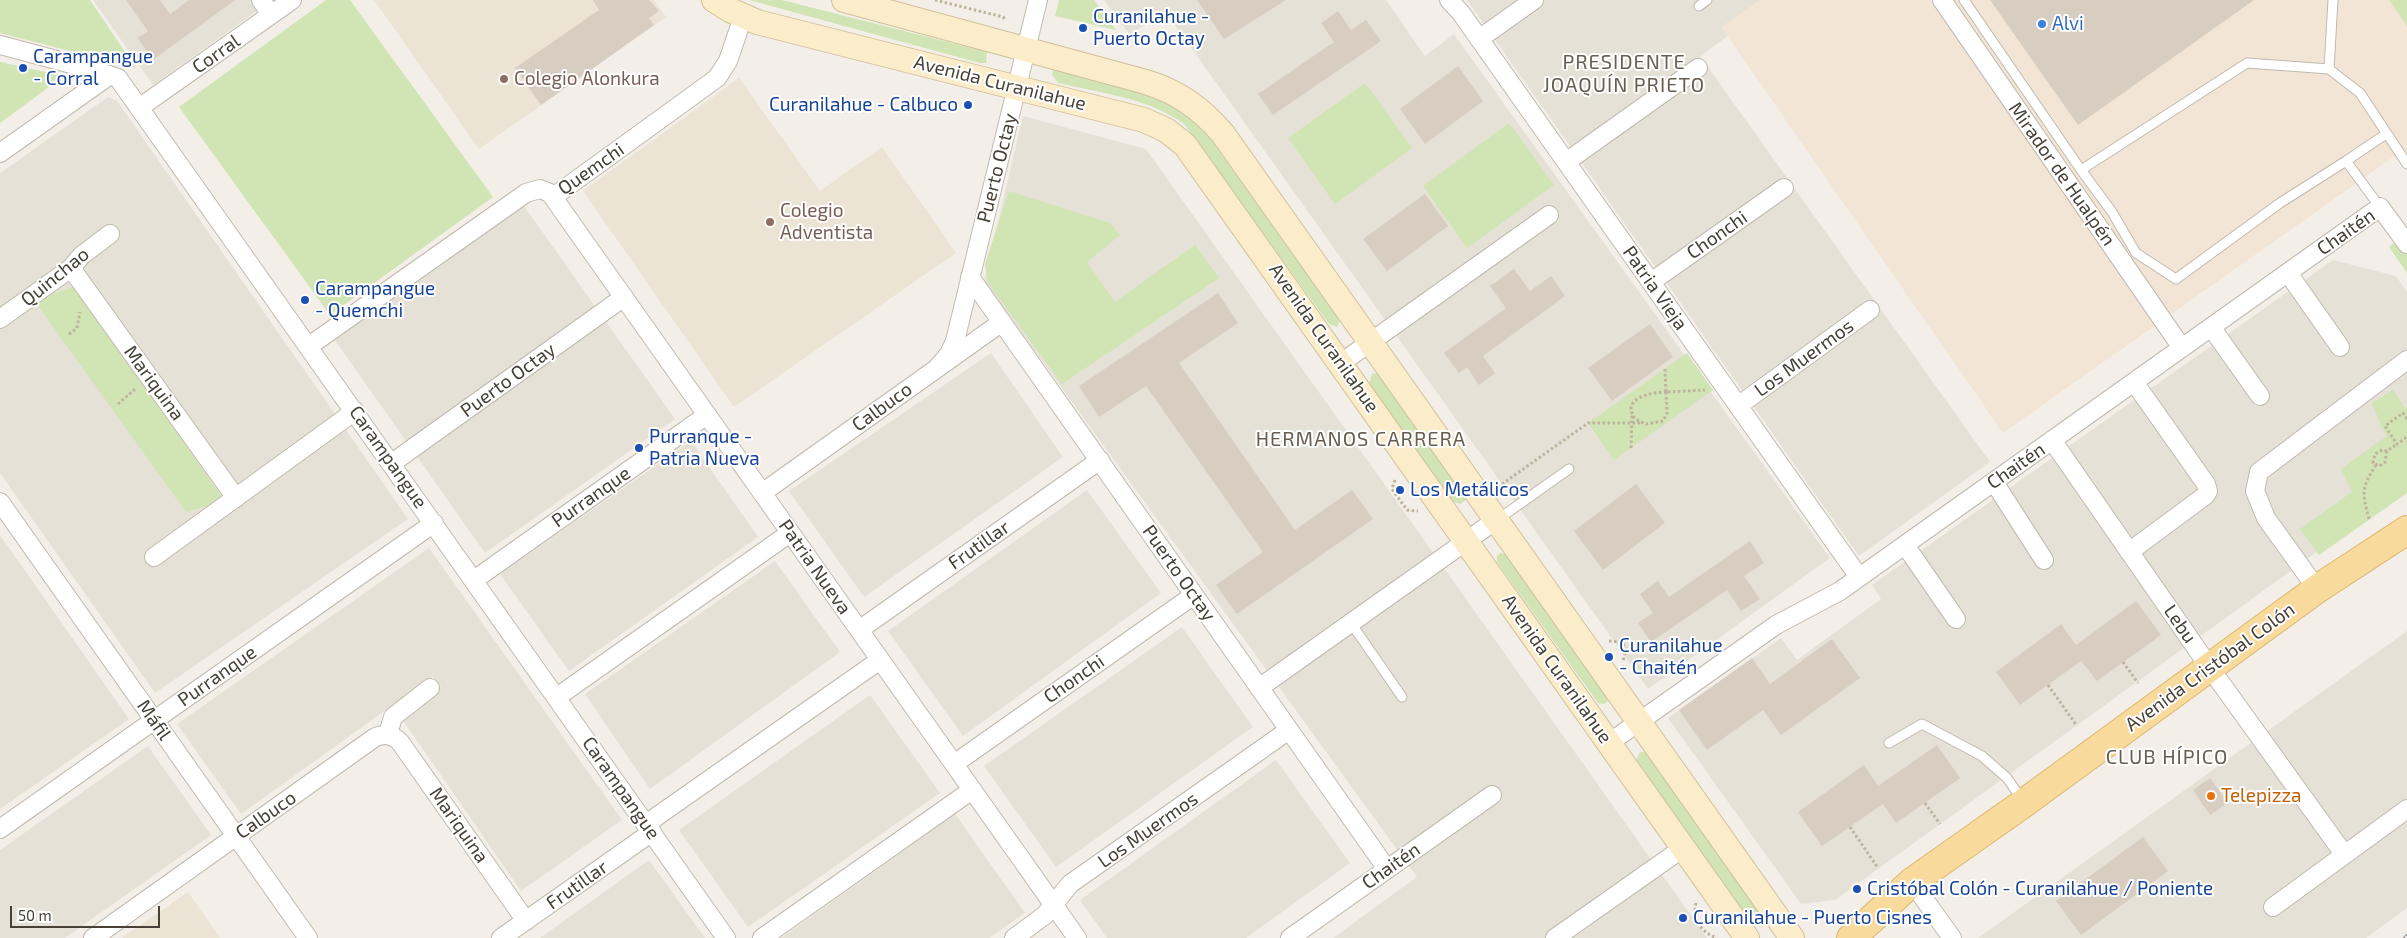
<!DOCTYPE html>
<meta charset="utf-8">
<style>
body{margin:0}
#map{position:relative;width:2407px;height:938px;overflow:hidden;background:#f3efe8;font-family:"Exo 2",sans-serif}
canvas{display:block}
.scale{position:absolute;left:10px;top:906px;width:150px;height:22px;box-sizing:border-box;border:2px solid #464037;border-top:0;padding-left:6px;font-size:15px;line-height:18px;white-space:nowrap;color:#464037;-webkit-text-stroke:4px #fff;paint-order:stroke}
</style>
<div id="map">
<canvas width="2407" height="938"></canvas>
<div class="scale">50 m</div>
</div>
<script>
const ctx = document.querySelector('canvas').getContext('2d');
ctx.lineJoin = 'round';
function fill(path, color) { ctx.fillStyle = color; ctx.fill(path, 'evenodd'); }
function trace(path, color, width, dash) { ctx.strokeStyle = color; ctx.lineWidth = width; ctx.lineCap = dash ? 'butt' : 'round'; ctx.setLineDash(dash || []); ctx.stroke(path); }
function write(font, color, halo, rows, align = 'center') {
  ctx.font = font + ' "Exo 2",sans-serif'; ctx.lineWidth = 4; ctx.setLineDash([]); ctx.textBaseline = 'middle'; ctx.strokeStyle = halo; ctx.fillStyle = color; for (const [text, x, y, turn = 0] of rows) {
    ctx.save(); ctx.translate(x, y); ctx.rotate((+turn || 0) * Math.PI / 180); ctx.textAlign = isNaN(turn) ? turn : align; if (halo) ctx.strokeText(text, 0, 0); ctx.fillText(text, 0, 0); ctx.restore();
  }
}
const residential = new Path2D(`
 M93,0H272L153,85Z
 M1104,0H1386L1425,56L1454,34L1830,558L1648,689L1165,11L1130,35Z
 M1467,0H1778L1700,56L1990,462L1859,556Z
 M108,97L117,101L408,519L155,693L0,473V173Z
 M1023,116L1146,149L1707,938H1333L1417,877L984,281Z
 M524,206L675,419L485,553L334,339Z
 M2333,260L2396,276L2407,292V487L1835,900L1801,904L1668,718L1781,638L1797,660L1881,599L1872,585Z
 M991,353L1063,457L864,597L789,491Z
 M691,441L758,537L569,671L500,574Z
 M1087,490L1161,593L963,736L888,631Z
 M0,535L129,719L0,809Z
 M429,548L622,820L521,891L400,716L441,687L433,676L241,814L177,724Z
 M775,561L840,652L650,789L585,694Z
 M1182,627L1253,727L1056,867L984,766Z
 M2407,631V908L2366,938H1978Z
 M870,695L940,793L748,927L679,830Z
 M148,746L211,835L65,938H0V850Z
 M1276,760L1350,863L1246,938H1107L1080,900Z
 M955,814L1025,913L989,938H781Z
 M649,860L705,938H540Z`);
const commercial = new Path2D(`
 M1760,0H2389L2407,26V166L2398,154L2003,433L1721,27Z`);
const education = new Path2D(`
 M374,0H654L666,17L479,149Z
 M739,78L820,191L882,147L956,253L734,407L583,191Z
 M188,892L220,938H122Z`);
const green = new Path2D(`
 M0,0H90L136,68L0,33Z
 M326,0H350L493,197L330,315L179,107Z
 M749,0H782L987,52L986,63H980Z
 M1059,0H1094L1116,30L1055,16Z
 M2389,0H2407V26Z
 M0,62L64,76L0,123Z
 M1059,69L1142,92L1175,105L1204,130L1340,320L1337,327L1329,324L1184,124C1149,98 1100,93 1058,83L1052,75L1053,70Z
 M1365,83L1412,148L1335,204L1288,138Z
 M1509,123L1554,185L1467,248L1423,186Z
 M1009,191L1110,223L1120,235L1087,262L1115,302L1195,245L1219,278L1062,384L988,283L985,264Z
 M2404,235L2407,240V273L2389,247Z
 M73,287L225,501L186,512L34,300Z
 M1687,353L1713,390L1614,460L1588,423Z
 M1377,373L1383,377L1465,492L1466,500L1460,504L1452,501L1369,384L1372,374Z
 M2393,390L2405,408L2407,407V493L2319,555L2300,529L2352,492L2341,469L2387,436L2383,430L2372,403Z
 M1500,553L1508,554L1608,695V701L1604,704L1598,703L1497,562V556Z
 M1640,752H1646L1764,917V925L1762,927L1753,925L1636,760Z`);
const building = new Path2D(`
 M126,0H160L170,14L189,0H235L154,59L147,52L138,38L148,31Z
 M593,0H649L659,11L649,18L654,25L541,105L515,68L599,10Z
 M1197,0H1286L1224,39Z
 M1990,0H2254L2078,125Z
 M1338,11L1351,30L1366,20L1381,41L1273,115L1258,94L1334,42L1321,23Z
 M1458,66L1483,101L1425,144L1400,109Z
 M1425,194L1448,226L1387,271L1363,239Z
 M1514,269L1530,291L1551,276L1565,296L1483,356L1495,373L1479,385L1467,367L1459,373L1444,353L1506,308L1490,286Z
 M1218,293L1238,323L1179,363L1295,530L1352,490L1373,519L1237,614L1216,585L1263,552L1146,386L1099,417L1079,386Z
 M1650,324L1673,357L1612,401L1588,368Z
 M1636,484L1665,523L1603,570L1574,531Z
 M1750,541L1764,563L1744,576L1760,599L1741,611L1727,590L1651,642L1638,623L1653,613L1640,594L1658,581L1669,597Z
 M2136,601L2161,635L2097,681L2081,661L2020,705L1996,672L2061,624L2076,645Z
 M1832,639L1860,678L1781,735L1763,710L1707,750L1679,710L1752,658L1770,684Z
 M1937,745L1960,778L1896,823L1883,804L1822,846L1798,812L1864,765L1878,786Z
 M2210,778L2228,803L2210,815L2193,790Z
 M2143,837L2168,871L2081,935L2056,901Z`);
const path = new Path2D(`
 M935,0L1003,17L1006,20
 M69,334L77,328L80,312
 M1665,369L1666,392L1705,390
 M1666,392L1667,413L1663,421L1646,424L1635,419C1620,398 1652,392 1666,392Z
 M118,404L135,389
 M2407,419L2403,413L2385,426L2397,444L2407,437
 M1631,448L1632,415
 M2387,451L2382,450L2375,454L2373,463L2380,466L2385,462L2387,451L2397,444
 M1395,480L1392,489L1407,510L1418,511
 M1498,487L1588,423H1642
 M2369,519C2362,493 2361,488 2376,465
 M1609,641L1622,642L1626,649L1623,661
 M2123,662L2138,683
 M2048,685L2077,726
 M1925,803L1940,824
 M1850,827L1878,868
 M1696,903C1692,920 1701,932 1717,938`);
const lane = new Path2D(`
 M1964,0L2081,170
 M1699,6L1707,0
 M2329,69L2333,0
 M2346,161L2386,134
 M2380,207L2346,161L2280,203L2176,279L2136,253L2112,212L2081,170L2247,63L2329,69L2360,93L2407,164
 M1497,520L1569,469
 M1351,623L1402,697
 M1889,743L1922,724L1982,756L2007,778L2023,801`);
const street = new Path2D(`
 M261,0L271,15
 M1449,0L1461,13L1859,577
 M1942,0L2182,348
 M1479,39L1534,0
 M0,45L90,69L118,78L726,938
 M139,108L292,0
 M0,153L110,75
 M1566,162L1698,68
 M553,197L717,78L728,61L743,17
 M71,268L236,498
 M2288,273L2340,347
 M970,277L1387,869
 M1651,282L1784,188
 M0,319L71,268L81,256L110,234
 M2211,327L2260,396
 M309,346L526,193L540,189L550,193L1077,938
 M1341,363L1549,215
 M937,368L949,354L955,341L1038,0
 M1738,406L1870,310
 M2052,440L2210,668L2344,854
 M392,463L624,297
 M1994,482L2044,560
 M762,493L1002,322
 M0,502L308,938
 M1905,545L1956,619
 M2129,552L2206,495L2208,491L2206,484L2134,382
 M154,557L355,411
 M474,580L707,415
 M2317,589L2266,518L2255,491L2259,472L2407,360
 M859,630L1100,460
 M1259,688L1496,520
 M557,697L790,533
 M388,734L393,717L430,688
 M1609,743L1776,625L1840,591L2380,207L2407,244
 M954,764L1194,595
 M646,824L880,660
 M0,829L434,523
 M1912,882L1952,938
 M2273,907L2407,809
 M93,938L374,738C383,733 392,734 400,742L526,921
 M501,938L652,832
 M762,938L972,790
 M1014,938L1045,915L1070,884L1289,730
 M1290,938L1492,795
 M1555,938L1683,848`);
const secondary = new Path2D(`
 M714,0L730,10L757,22L1144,120L1166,130L1185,145L1747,938
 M844,0L1146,82C1178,92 1201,108 1223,134L1792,938`);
const primary = new Path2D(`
 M1851,938L1912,882L2024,803L2317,589L2407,530`);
const rail = new Path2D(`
 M2406,938L2407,937`);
const markers = [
 [2042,24,5,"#3f7fe0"],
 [1083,28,5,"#1a4fb4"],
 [23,68,5,"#1a4fb4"],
 [504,79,5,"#8d6e63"],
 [968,105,5,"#1a4fb4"],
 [770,222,5,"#8d6e63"],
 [305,300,5,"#1a4fb4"],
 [639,448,5,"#1a4fb4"],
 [1400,490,5,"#1a4fb4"],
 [1609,657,5,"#1a4fb4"],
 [2211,796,5,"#e8710a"],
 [1857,889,5,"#1a4fb4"],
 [1683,918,5,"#1a4fb4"]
];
const transitNames = [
 ["Curanilahue -",1093,17],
 ["Puerto Octay",1093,39],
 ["Carampangue",33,57],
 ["- Corral",33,79],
 ["Curanilahue - Calbuco",958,105,"right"],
 ["Carampangue",315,289],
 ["- Quemchi",315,311],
 ["Purranque -",649,437],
 ["Patria Nueva",649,459],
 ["Los Metálicos",1410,490],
 ["Curanilahue",1619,646],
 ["- Chaitén",1619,668],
 ["Cristóbal Colón - Curanilahue / Poniente",1867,889],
 ["Curanilahue - Puerto Cisnes",1693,918]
];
const shopNames = [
 ["Alvi",2052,24]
];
const streetNames = [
 ["Corral",216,54,-35],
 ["Avenida Curanilahue",1000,83,14],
 ["Puerto Octay",997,168,-76],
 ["Quemchi",591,169,-35],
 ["Mirador de Hualpén",2062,174,55],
 ["Chaitén",2346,232,-35],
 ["Chonchi",1717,235,-35],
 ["Quinchao",55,277,-39],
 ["Patria Vieja",1655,288,55],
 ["Avenida Curanilahue",1324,338,55],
 ["Los Muermos",1804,358,-36],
 ["Puerto Octay",508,380,-36],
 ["Mariquina",154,383,54],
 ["Calbuco",882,407,-36],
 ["Carampangue",388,457,55],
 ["Chaitén",2016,466,-35],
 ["Purranque",591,497,-35],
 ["Frutillar",979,545,-35],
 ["Patria Nueva",815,567,55],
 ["Puerto Octay",1179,573,55],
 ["Lebu",2180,624,55],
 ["Avenida Cristóbal Colón",2210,667,-36],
 ["Avenida Curanilahue",1557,669,55],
 ["Purranque",217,676,-35],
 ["Chonchi",1074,679,-35],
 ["Máfil",154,720,55],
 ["Carampangue",621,788,55],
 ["Calbuco",266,815,-35],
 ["Mariquina",459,825,55],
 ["Los Muermos",1148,830,-35],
 ["Chaitén",1391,866,-35],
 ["Frutillar",577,885,-35]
];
const educationNames = [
 ["Colegio Alonkura",514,79],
 ["Colegio",780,211],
 ["Adventista",780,233]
];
const foodNames = [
 ["Telepizza",2221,796]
];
const neighbourhoodNames = [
 ["PRESIDENTE",1624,62],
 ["JOAQUÍN PRIETO",1624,85],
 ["HERMANOS CARRERA",1361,439],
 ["CLUB HÍPICO",2167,757]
];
fill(residential, '#e6e1d7');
fill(commercial, '#f3e5d5');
fill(education, '#ebe3d3');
fill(green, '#d0e4b4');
fill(building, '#d7cdc1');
trace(lane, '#c1b9ae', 11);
trace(street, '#c1b9ae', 20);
trace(secondary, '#d0c09a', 26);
trace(primary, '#dcb66d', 30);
trace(path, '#bfb29d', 3, [2.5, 2.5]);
trace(lane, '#fff', 9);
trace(street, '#fff', 18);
trace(secondary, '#fbedca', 24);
trace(primary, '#f8da9d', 28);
trace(rail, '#979797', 5.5);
trace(rail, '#fff', 4, [11]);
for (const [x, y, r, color] of markers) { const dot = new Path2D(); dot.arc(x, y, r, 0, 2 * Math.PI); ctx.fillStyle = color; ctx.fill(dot); trace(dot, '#fff', 2); }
write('19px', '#164399', '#fff', transitNames, 'left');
write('19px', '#366cbe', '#fff', shopNames, 'left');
write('19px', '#464037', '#fff', streetNames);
write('19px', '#785e54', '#fff', educationNames, 'left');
write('19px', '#c56008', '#fff', foodNames, 'left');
ctx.letterSpacing = '1px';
write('20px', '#685d4f', '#fff', neighbourhoodNames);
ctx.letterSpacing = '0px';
</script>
